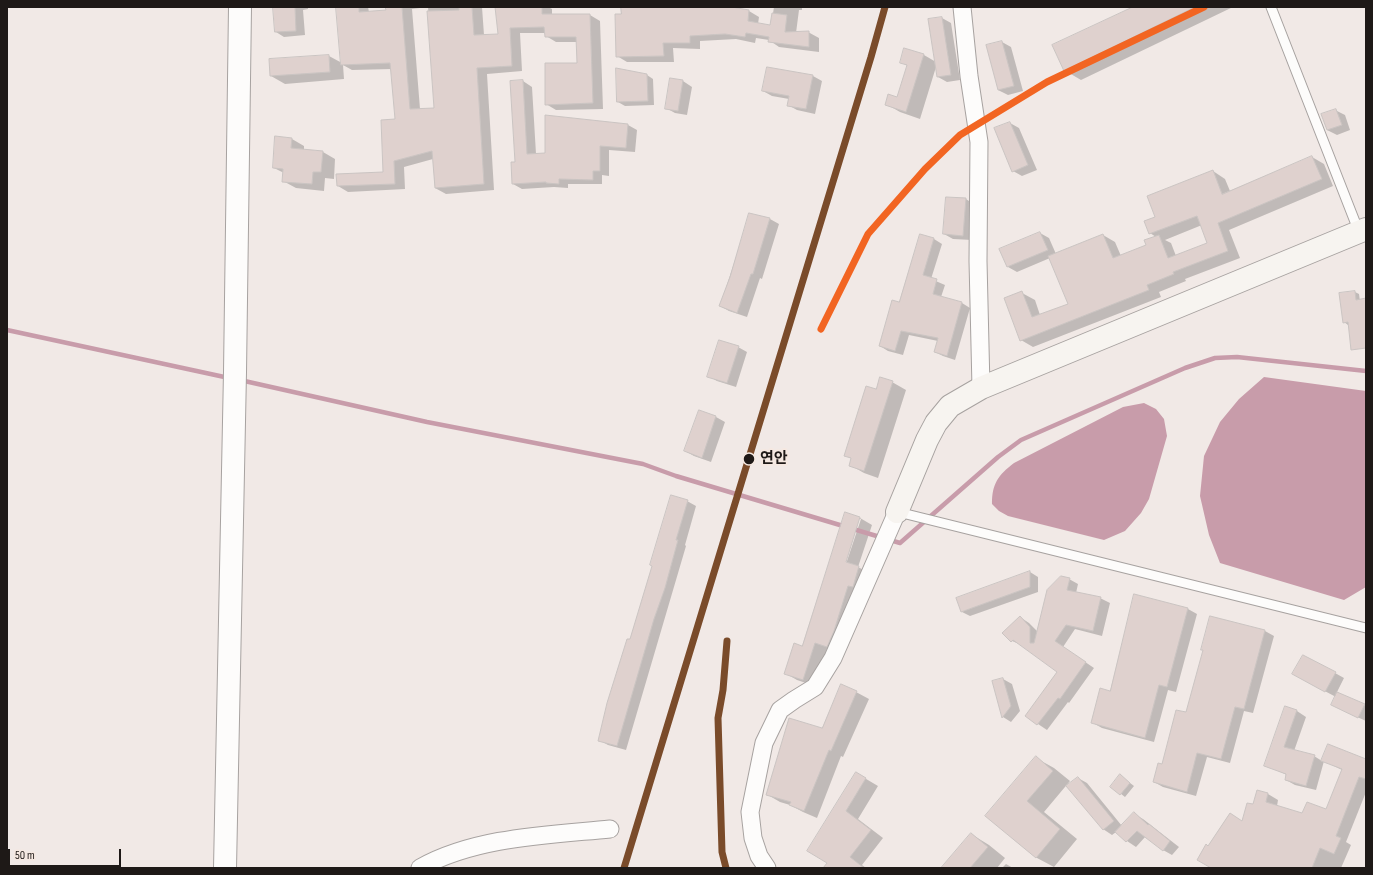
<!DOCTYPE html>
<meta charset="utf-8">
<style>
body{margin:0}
#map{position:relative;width:1373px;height:875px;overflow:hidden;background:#f1e9e6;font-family:"Sofia Sans Condensed",sans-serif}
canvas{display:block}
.frame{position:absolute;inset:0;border:8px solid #1e1917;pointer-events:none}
.scale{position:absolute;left:8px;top:849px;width:113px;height:18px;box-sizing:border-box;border:2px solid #1e1917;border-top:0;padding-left:5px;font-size:12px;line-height:14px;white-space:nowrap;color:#1e1917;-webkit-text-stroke:3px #f5e8e1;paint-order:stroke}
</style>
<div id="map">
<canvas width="1373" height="875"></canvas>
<div class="frame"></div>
<div class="scale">50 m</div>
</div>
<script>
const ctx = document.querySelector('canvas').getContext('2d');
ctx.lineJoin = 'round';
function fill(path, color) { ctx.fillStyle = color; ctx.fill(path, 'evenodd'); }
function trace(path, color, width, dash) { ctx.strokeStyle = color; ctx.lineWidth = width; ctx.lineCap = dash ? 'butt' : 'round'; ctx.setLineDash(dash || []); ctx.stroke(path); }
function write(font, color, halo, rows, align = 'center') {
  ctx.font = font + ' "Sofia Sans Condensed","Noto Sans KR",sans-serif'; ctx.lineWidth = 4; ctx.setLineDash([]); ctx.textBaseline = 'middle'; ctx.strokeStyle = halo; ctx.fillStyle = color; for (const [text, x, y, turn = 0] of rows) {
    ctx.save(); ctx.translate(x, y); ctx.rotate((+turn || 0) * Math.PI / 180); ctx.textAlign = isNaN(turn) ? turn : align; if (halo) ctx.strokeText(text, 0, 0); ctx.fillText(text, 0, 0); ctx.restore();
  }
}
const water = new Path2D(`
 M1264,377L1366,391V587L1344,600L1220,563L1209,535L1200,496L1204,456L1220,422L1239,399Z
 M1144,403L1156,409L1164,419L1167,436L1149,499L1141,513L1125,531L1104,540L1008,516L999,511L992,504C992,484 998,475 1014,463L1123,407Z`);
const shadow = new Path2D(`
 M274,7H308V9L303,10L305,35L284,37L276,32Z
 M337,7H368L369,12L386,11V7H482L484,35H499L496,7H548L552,9V15H590L600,21L603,109L556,110L546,104L578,64L577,42H556L546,36V33H520L522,71L487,74L494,190L446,194L435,188L433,159L404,167L405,189L348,192L338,186L384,173L396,120L392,69L352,70L343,65L344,79L285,84L271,76L329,56L342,63ZM428,7L435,109H420L412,9Z
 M622,7H726L749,11L759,17L758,24L771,26L774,7H802V10H799L796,33L808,32L819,38V52L779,47L769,40L756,38L755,43L736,39L700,41V49L673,48L674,62H627L617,56L622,15Z
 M1135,7H1233L1081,80L1064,70Z
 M942,18L951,23L960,80L947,82L938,77L936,67L920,119L900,112L886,104L898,98L908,66L901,62L905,49L924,55L936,62Z
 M1002,42L1011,47L1023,91L1008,95L998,90Z
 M647,75L653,79L654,105L625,106L618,102Z
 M813,76L822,81L815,114L797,110L788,105L789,99L772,96L763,91Z
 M671,79L683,81L692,87L687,115L675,113L666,108Z
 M523,81L532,87L536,154H546V116L628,125L637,130L635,152L609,150V176L602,175V184H568V188L554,187L522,189L513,184Z
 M1335,110L1345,115L1350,130L1337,135L1327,130Z
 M1010,123L1019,128L1037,170L1022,176L1013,171Z
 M292,139L304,146V150L323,152L335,159L334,179L325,178L324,191L296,188L283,181L284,173L274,168Z
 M1312,157L1324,164L1333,186L1229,230L1240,258L1185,279L1186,281L1159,292L1161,297L1033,347L1021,340L1022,293L1035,300L1040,315L1069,304L1050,258L1017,272L1008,267L1001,249L1040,233L1049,238L1056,254L1103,235L1115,242L1121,256L1147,245L1156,237L1150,233L1156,217L1213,171L1225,179L1230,191ZM1202,225L1209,244L1176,256L1171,243L1165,240Z
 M947,198L966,199L975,205L972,240L953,239L944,234Z
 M750,214L770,219L779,224L762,279L760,278L747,317L729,311L720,306Z
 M921,235L934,239L942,244L931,279L945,285L941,297L962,303L970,308L955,360L943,356L935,352L938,341L909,335L903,355L888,351L880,346L900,303Z
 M1355,292L1359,294L1363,323L1348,325L1344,322Z
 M738,347L747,352L736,387L717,381L708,376Z
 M892,382L906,390L878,478L864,473L850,465L852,459L846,455Z
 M699,411L716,417L725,422L711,462L694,456L685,451Z
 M687,501L696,506L685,545L686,546L626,750L608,745L599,740L653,566Z
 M845,514L860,518L872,525L858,567L871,574L839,653L827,649L815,686L797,680L785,673L803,647ZM859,519H861L845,567L843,566Z
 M1030,572L1038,577V592L970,616L962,612Z
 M1069,579L1078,584L1076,593L1100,598L1110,603L1102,636L1075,629L1063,647L1094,668L1069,703L1068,702L1047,730L1026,716L1058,671L1022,645L1012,641L1020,617L1029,623L1038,632Z
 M1135,595L1188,609L1197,614L1176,692L1168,690L1154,742L1102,728L1093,723L1110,692Z
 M1265,631L1274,636L1253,713L1244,711L1230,763L1207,757L1196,796L1163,787L1154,782L1186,713L1204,650Z
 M1335,673L1344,678L1337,692L1366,706V721L1342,710L1336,697L1302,679Z
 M1003,679L1012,684L1020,711L1011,722L1003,717Z
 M856,692L869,699L843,757L841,756L817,818L803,812L790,805L780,802L768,795L823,729Z
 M1286,707L1297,711L1306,717L1294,751L1314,756L1322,761L1366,760V792L1346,842L1351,845L1341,868H1213L1209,847L1243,822L1254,806L1258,791L1268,794L1278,800L1277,806L1303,814L1326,811L1342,770L1324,761L1316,790L1295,785L1286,780L1287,775L1265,765Z
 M1036,758L1054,768L1070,781L1044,812L1077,839L1054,867L1037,858L986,816Z
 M856,773L878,786L858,819L883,838L862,865L866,868H828V862Z
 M1121,776L1134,786L1125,797L1112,787Z
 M1078,778L1087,783L1122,826L1134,814L1143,819L1179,847L1172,855L1163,850L1146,836L1136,847L1127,841L1116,832L1112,835L1103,829Z
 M971,834L989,845L1005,858L997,868H942Z
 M1006,864L1013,868H1002Z`);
const stream = new Path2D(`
 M7,330L229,378
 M240,380L427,422L643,464L676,476L900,543L998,457L1021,440L1185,368L1215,358L1237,357L1366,371`);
const building = new Path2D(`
 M273,7H295L296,31L275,32Z
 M336,7H359V12L386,10L385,7H402L410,109L434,108L427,11L459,10V7H472L474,35L498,34L495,7H542V14H590L593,103L545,105V63H577L576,37H545L544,27L510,28L512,66L477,68L484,184L435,188L432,151L394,161L395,184L337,186L336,174L383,172L381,120L395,119L390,63L341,65Z
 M621,7H732L749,10L748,21L770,25L772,13L787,15L785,32L809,31V47L768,42L769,37L746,33L745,37L725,34L690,36V43H663L664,56L616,57L615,14H621Z
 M1133,7H1195L1064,71L1052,45Z
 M942,17L951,75L937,77L928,19Z
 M1002,41L1014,86L998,90L986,45Z
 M904,48L924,54L906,112L885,105L888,94L897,97L907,65L900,63Z
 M329,55L330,72L270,76L269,59Z
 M767,67L813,75L806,109L787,106L789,96L762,91Z
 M616,68L647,74L648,101L617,102Z
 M670,78L683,80L678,111L665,109Z
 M523,80L527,154L545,153V115L628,124L626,148L600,146V171H593V180L559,179V184L546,183V182L512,184L511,162H515L510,81Z
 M1336,109L1342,125L1327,130L1321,114Z
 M1010,122L1028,165L1012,172L994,128Z
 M275,136L292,138L291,148L323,151L321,172H313L312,184L282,182L283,169L273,168Z
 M1312,156L1322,179L1218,223L1228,251L1173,272L1174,274L1147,285L1149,290L1020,341L1004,298L1022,291L1032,317L1068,304L1048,256L1103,234L1113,258L1146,245L1144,240L1159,235L1168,258L1207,243L1197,216L1149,234L1144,221L1155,217L1147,196L1213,170L1222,194Z
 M946,197L966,198L963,236L943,234Z
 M749,213L770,218L753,274H751L737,313L719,306L730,277Z
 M1040,232L1048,250L1007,267L999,249Z
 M920,234L934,238L923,275L937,279L933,294L962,302L947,356L934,352L938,338L901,331L895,351L879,346L892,300L899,302Z
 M1355,291L1356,300L1366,298V348L1351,350L1348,322L1343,323L1339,293Z
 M719,340L739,346L727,383L707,377Z
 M880,377L893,381L864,471L849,466L851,458L844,456L866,386L876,389Z
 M699,410L716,416L702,458L684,451Z
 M671,495L688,500L676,540H678L665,588L654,619L617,746L598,741L607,703L627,639H630L652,566L650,565Z
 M845,512L860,517L846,562L859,566L853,587L848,586L834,631L827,647L815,643L803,680L784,674L794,643L802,646Z
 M1030,571V587L961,612L956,598Z
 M1061,576L1070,578L1067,590L1101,597L1093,631L1066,625L1055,641L1086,662L1060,699L1058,698L1037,725L1025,716L1057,672L1013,640L1011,642L1002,633L1020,616L1030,627V643H1034L1047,590Z
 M1134,594L1188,608L1167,687L1159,685L1145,738L1091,723L1100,688L1110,691Z
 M1210,616L1265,630L1244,709L1235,707L1221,759L1197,753L1187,792L1153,782L1158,763L1162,764L1176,710L1186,712L1203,650H1201Z
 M1303,655L1336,672L1325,692L1292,674Z
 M1003,678L1011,706L1002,718L992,681Z
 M841,684L857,691L831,751L829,750L804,811L789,805L791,802L766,795L789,718L822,728Z
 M1337,692L1365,704L1358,718L1331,705Z
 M1285,706L1297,710L1284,747L1315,755L1306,786L1285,780L1286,774L1264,766Z
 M1328,744L1366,759V779L1359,777L1336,836L1341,838L1334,854L1320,848L1312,868H1211L1197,860L1206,844L1208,846L1230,813L1242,821L1247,803L1253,804L1257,790L1268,793L1266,802L1302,813L1307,802L1326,809L1342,769L1321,761Z
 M1036,756L1053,771L1027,801L1060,829L1036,858L985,816Z
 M856,772L866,778L846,811L871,830L850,857L864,868H823L827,863L807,851Z
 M1120,774L1130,783L1120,795L1110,787Z
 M1078,777L1114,821L1103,830L1066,786Z
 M1134,812L1148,825L1149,824L1170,841L1163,851L1137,831L1126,842L1115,832Z
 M971,833L988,847L970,868H941Z`);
const service = new Path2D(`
 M1271,7L1359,232
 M898,512L1366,628`);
const minor = new Path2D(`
 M962,7L969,76L979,142L978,261L981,388
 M420,868C475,837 548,835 610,829
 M767,868L759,856L753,838L750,812L764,743L780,710L794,700L815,687L833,658L897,512`);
const tertiary = new Path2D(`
 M225,868L235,372L240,7`);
const secondary = new Path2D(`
 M897,512L927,440L936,423L950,406L981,388L1366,229`);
const rail1 = new Path2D(`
 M624,868L871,57L885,7
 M726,868L722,852L718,718L723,690L727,641`);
const rail2 = new Path2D(`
 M821,329L868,234L925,169L960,135L1047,82L1204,7`);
const markers = [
 [749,459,6,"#1e1917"]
];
const stopNames = [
 ["연안",760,459]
];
fill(water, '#c89caa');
fill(shadow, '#0003');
trace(stream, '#c89caa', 4.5);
fill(building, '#dfd1ce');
trace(building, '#cac4c2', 1);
trace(service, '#a7a2a0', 11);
trace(minor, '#a7a2a0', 19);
trace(tertiary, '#a7a2a0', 24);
trace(secondary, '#a7a2a0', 24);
trace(service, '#fdfcfb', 9);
trace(minor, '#fdfcfb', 17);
trace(tertiary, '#fdfcfb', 22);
trace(secondary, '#f7f4f0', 22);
trace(rail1, '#7a4b2a', 7);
trace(rail2, '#f26522', 7);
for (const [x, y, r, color] of markers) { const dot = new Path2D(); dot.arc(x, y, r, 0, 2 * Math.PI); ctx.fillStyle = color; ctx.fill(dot); trace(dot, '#f5e8e1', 1.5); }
write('bold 15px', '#1e1917', '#f5e8e1', stopNames, 'left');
</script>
